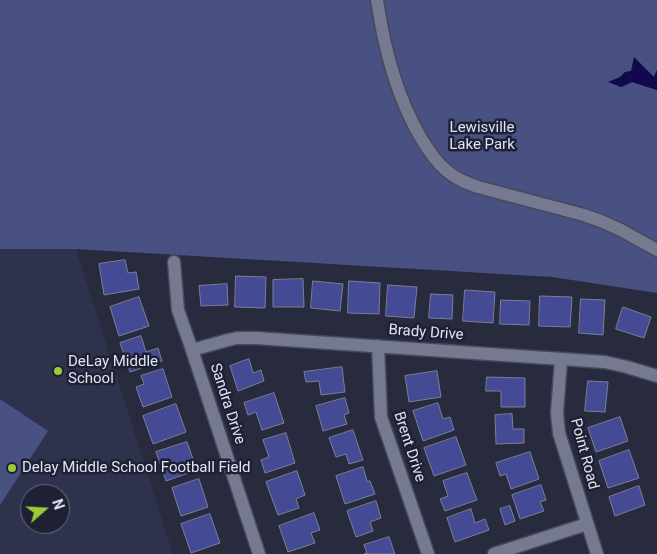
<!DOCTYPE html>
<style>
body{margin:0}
#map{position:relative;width:657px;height:554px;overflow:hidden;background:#282b3e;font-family:Roboto,sans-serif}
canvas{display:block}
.north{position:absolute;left:20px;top:484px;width:50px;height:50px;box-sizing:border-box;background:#1e2134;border:1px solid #6c6f7f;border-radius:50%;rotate:71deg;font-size:14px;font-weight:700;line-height:20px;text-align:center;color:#e1e3f0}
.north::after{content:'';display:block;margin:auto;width:18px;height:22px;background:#99cb36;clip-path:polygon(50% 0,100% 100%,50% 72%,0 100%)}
</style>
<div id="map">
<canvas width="657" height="554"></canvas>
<div class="north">N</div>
</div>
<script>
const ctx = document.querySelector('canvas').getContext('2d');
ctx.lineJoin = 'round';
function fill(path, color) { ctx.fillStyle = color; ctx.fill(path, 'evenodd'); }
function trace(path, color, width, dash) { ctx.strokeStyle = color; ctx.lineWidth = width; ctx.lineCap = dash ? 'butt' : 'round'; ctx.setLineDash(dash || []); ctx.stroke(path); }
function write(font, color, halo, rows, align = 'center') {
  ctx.font = font + ' Roboto,sans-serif'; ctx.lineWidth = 5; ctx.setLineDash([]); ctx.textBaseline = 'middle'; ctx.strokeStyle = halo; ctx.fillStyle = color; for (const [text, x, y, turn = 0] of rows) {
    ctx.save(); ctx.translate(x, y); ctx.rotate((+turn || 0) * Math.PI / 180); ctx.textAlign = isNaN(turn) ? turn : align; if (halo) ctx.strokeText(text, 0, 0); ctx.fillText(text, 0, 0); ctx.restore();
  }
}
const built = new Path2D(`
 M0,249H76L173,554H0ZM30,494H60V524H30Z`);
const green = new Path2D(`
 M0,0H657V70L654,77C641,73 631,66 620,77L621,87L632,82L657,90V293L552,277L76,249H0Z
 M0,399L48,431L0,505Z`);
const water = new Path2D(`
 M634,57L654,77L657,70V90L632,82L621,87L608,82L620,77L625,72L631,71Z`);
const building = new Path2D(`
 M125,260L128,273L136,272L139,289L104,295L99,264Z
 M236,276L266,277L265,308L235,307Z
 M303,279L304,307H273V280Z
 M313,281L343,284L340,311L311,308Z
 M349,281L380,283L379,314L348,313Z
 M227,284L228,305L201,306L199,286Z
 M388,285L417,287L414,318L386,316Z
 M465,290L495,292L493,323L463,321Z
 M431,294L453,295L452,319L429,318Z
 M540,296L572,297L570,327L539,326Z
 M139,297L149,326L119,336L110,307Z
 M581,299L605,300L603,335L579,333Z
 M501,300L530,301L529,325L500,324Z
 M623,307L651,317L644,338L616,329Z
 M141,336L146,352L158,348L162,361L130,372L120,343Z
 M249,359L253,373L261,370L264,381L238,391L230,366Z
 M342,367L345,392L321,395L319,381L306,382L304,372Z
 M163,369L172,397L143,407L136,387L144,384L141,376Z
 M437,371L441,397L409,402L405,376Z
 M487,377L525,378V407H501V391H486Z
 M588,381L608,382L605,412L585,411Z
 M274,393L284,423L262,430L256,412L248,415L244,403Z
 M345,398L349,413L344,415L347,424L323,431L316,406Z
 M438,403L443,419L450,417L454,430L423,441L413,411Z
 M176,404L186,432L153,444L143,416Z
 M512,414L513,429H524V443L496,444L495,415Z
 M620,417L628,441L596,452L588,428Z
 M353,430L363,460L349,464L346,454L336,457L329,438Z
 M286,433L295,463L265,473L261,460L269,457L263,440Z
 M456,437L466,465L434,476L424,448Z
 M187,442L197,470L166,481L156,452Z
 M629,450L639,478L608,488L599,461Z
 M530,452L539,479L511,489L506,474L500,476L496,463Z
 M363,467L367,481H370L375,494L345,504L336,476Z
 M297,471L305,495L296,499L299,508L278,515L266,482Z
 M467,473L477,500L445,511L440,499L448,496L443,481Z
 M199,479L208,507L181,516L172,488Z
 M541,485L546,500L540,502L544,511L520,519L512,495Z
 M639,486L645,505L615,516L609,497Z
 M376,501L381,518L370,522L373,531L356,537L347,511Z
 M510,506L515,521L505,525L500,509Z
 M471,509L475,523L485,519L489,530L455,542L447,518Z
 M314,513L320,530L311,533L315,543L288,552L279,526Z
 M210,514L220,543L191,553L181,524Z
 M389,537L395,554H364L367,553L364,545Z`);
const minor = new Path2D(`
 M377,0C384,48 396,96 421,138C428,150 436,162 447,171C456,179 467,183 478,187L584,215L601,221L621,230L657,250
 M174,262L178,310L192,350L259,554
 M378,346L381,417L428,554
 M192,350L228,340L237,338H256L605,362L627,367L657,376
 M561,360L557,413L559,433L597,554
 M494,554L587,524`);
const markers = [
 [58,371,5,"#99cb36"],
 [12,468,5,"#99cb36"]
];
const parkNames = [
 ["Lewisville",482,128],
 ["Lake Park",482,145]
];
const streetNames = [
 ["Brady Drive",426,333,4],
 ["Sandra Drive",227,404,72],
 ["Brent Drive",409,447,72],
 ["Point Road",584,454,75]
];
const poiNames = [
 ["DeLay Middle",68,362],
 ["School",68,379],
 ["Delay Middle School Football Field",22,468]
];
fill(built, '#2e324c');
fill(green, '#495082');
fill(water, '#12084e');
fill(building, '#444a93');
trace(building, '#7b7f96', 1);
trace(minor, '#47495a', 15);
trace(minor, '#767a91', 12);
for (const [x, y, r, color] of markers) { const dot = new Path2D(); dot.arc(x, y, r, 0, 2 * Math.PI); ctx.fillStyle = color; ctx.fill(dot); trace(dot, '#1e2134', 2); }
write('15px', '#dee2f8', '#1e2134', parkNames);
write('15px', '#e1e3f0', '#1e2134', streetNames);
write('15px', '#e1e3f0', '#1e2134', poiNames, 'left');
</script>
